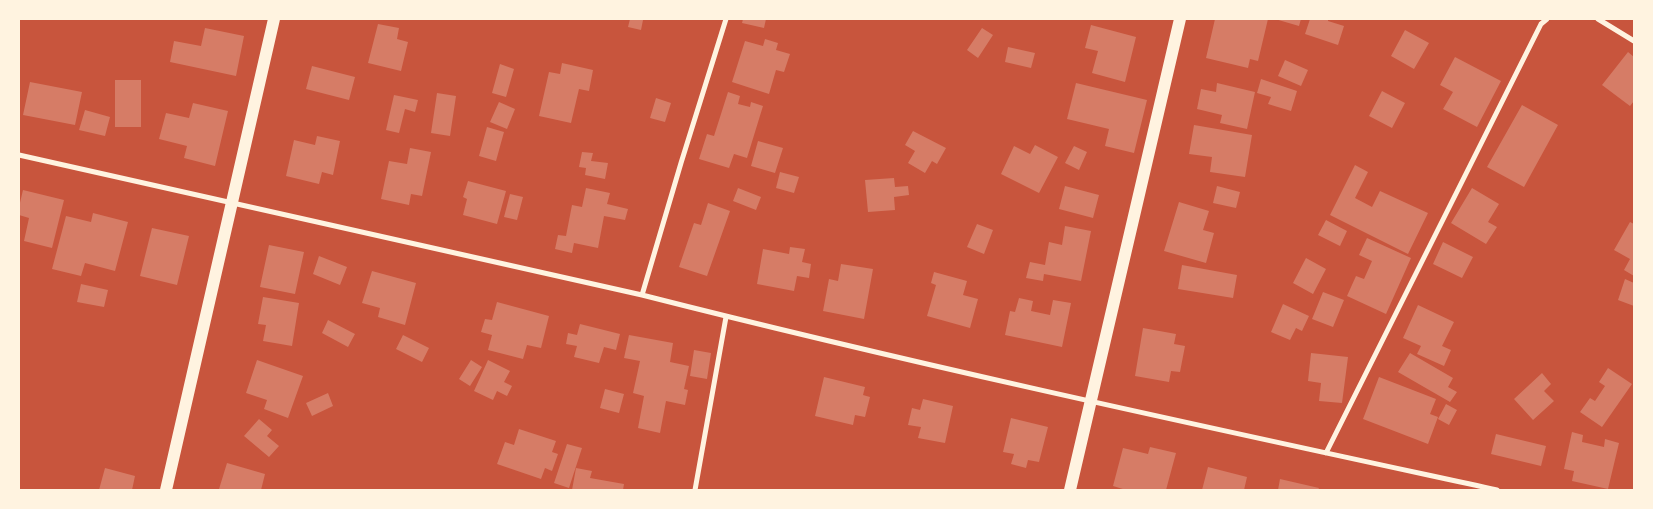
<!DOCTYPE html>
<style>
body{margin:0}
#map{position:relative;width:1653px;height:509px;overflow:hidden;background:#c8553d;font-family:Commissioner,sans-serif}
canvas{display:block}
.frame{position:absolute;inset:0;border:20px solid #fff3e0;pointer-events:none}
</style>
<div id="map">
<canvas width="1653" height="509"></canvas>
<div class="frame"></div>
</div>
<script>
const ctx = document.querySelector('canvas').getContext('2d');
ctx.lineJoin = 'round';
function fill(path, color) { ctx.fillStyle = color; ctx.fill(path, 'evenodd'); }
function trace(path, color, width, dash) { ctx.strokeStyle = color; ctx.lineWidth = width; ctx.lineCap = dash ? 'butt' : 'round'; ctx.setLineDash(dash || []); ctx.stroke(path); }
const building = new Path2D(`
 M630,19L643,20L641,30L628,27Z
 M743,19H766L764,28L742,23Z
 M1215,19H1268L1258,61L1250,59L1248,68L1206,58Z
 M1275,19H1301L1299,26Z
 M1310,19H1328V21L1344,26L1338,45L1305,34Z
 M378,24L399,28L397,39L408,42L401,71L368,63Z
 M1091,25L1136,37L1125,82L1092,73L1098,51L1085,48Z
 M205,28L244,36L236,76L170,62L174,41L201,46Z
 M982,28L993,35L978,58L967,50Z
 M1405,30L1429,43L1414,69L1391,56Z
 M765,39L778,43L776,50L790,54L784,72L776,70L769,94L732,82L745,41L763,46Z
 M1008,47L1035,53L1031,68L1005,62Z
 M1628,52L1634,57V101L1630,106L1602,85Z
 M1455,57L1501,81L1477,127L1443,109L1453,92L1440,85Z
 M1285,60L1308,70L1301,86L1278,76Z
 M562,63L593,70L589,91L579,89L571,123L539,116L549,72L560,74Z
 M500,64L514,69L506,97L492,93Z
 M312,66L355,77L349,100L306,89Z
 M1261,79L1297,91L1291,111L1268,104L1271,97L1257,93Z
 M115,80H141V127H115Z
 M30,82L82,92L75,125L23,115Z
 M1076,83L1147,100L1134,153L1105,146L1109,129L1067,119Z
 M1217,83L1255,92L1247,129L1220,123L1222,115L1197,109L1201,89L1216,92Z
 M1382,91L1405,103L1392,128L1369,116Z
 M728,92L740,96L738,104L750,107L751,102L763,106L747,158L734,154L729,168L699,159L707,134L714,136Z
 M437,93L456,96L450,136L431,133Z
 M394,95L418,100L415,112L405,109L399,133L386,130Z
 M656,98L671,103L665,122L650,118Z
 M499,102L515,109L507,129L490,122Z
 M193,103L228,111L215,166L184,158L187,146L159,139L166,113L189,118Z
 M1522,105L1558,125L1524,187L1487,167Z
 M85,110L110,117L105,136L79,130Z
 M1194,125L1252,135L1245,177L1210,172L1212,157L1189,154Z
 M487,127L504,132L496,161L479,156Z
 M913,131L946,148L937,164L932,161L925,173L908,163L915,151L905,145Z
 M317,136L340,141L333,175L322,172L319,184L286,176L294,140L315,145Z
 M758,141L783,148L775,173L751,166Z
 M1035,145L1058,157L1039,193L1001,174L1014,146L1030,154Z
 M1074,146L1087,152L1079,170L1065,163Z
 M410,148L431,152L422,196L411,194L409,205L381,199L389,161L407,164Z
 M582,152L593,153L591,161L608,163L605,179L585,175L586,168L579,167Z
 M1355,165L1368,172L1355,198L1372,207L1380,191L1428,213L1408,254L1330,215Z
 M780,172L799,177L794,193L776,188Z
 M894,178L895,187L908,186L909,195L894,197L895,210L868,212L865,180Z
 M468,181L506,191L497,224L463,215L467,199L463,197Z
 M1065,186L1099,195L1093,218L1059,209Z
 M1217,186L1240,192L1236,208L1213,203Z
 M586,188L610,193L607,204L628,209L625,220L604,216L598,248L574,243L572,253L555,249L558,235L566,236L572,205L582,207Z
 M738,188L761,197L756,210L733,201Z
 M1472,188L1499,204L1488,222L1497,227L1486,244L1451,223Z
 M23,190L64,200L52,248L24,241L29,218L19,215V207Z
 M510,194L523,197L517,220L504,217Z
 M1179,202L1209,211L1203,230L1214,233L1206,263L1164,251Z
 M708,203L730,211L707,276L679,267L694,223L701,225Z
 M93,213L128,222L115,271L85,263L81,276L52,269L66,216L91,222Z
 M1326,220L1347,231L1340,246L1318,235Z
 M1630,222L1634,224V276L1624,270L1630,259L1614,250Z
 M977,224L993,230L984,254L967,247Z
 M1065,226L1091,231L1081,281L1044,274L1043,281L1026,278L1030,262L1045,265L1049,242L1062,245Z
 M152,228L189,236L177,285L140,276Z
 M1367,238L1411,258L1386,314L1347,296L1356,276L1364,279L1372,261L1359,255Z
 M1443,242L1473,257L1462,278L1433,264Z
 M269,245L304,252L295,294L260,287Z
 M790,247L805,249L802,262L811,264L809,278L797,276L794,291L757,284L763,249L789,254Z
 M319,256L347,267L340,285L313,274Z
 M1306,258L1326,269L1313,294L1293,283Z
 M841,264L873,269L864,319L823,311L829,279L838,281Z
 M1182,265L1237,275L1233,298L1178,289Z
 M372,271L416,283L405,325L378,317L380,308L362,303Z
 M934,272L967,281L963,295L978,299L970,328L927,316L936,285L931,283Z
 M1625,279L1634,283V306L1618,300Z
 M81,284L108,290L104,307L77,302Z
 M1323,292L1344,300L1333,327L1312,319Z
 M263,297L299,303L292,346L263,341L266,325L258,324Z
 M1019,298L1033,301L1031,311L1050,315L1053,300L1071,303L1062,347L1005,335L1010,311L1015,312Z
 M497,302L549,316L541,348L527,345L523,359L488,350L492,335L481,332L485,319L492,320Z
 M1283,304L1309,316L1302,331L1296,328L1290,340L1271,332Z
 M1418,305L1454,322L1442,346L1451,350L1444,366L1417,354L1421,346L1403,338Z
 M328,320L355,334L348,347L322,333Z
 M580,324L620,334L616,350L604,347L599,363L574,357L577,346L566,344L568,333L577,335Z
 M1143,328L1176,334L1174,344L1185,346L1180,372L1171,371L1169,382L1135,376Z
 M403,335L429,348L422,362L396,349Z
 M629,335L673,343L670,362L689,366L684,389L688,390L685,405L666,401L660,433L638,428L644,396L633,393L640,361L624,358Z
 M694,350L711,353L707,379L690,376Z
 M1311,353L1348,357L1342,403L1319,401L1321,383L1308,381Z
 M1410,353L1453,378L1448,387L1457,392L1450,402L1398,372Z
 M257,360L303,376L288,418L264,409L267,400L246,393Z
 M471,360L482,367L470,386L459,379Z
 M488,360L510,371L504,382L512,386L507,396L497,391L493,400L474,391Z
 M1608,368L1632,384L1602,427L1580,412L1590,398L1595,401L1605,386L1599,382Z
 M1542,373L1551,384L1544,391L1554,401L1533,420L1514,399Z
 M824,377L865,387L863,395L870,397L865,417L855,415L853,425L815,416Z
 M1379,377L1436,399L1430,414L1438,417L1428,444L1363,419Z
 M605,389L624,394L619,413L600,408Z
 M328,393L333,406L312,416L306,403Z
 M923,399L953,406L945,443L918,438L921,427L908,425L912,408L920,410Z
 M1446,404L1457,410L1449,425L1438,419Z
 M1011,418L1048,427L1039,462L1028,460L1026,468L1011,464L1014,454L1003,452Z
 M259,419L272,430L267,436L279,446L269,457L244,436Z
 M519,429L556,441L552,452L558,454L552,471L545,468L541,479L497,464L505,442L514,445Z
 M1572,432L1583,435L1582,442L1604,447L1605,439L1619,443L1608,489L1572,481L1574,471L1564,469Z
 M1496,434L1546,446L1541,466L1491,454Z
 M567,444L582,448L569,488L554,483Z
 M1150,447L1176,453L1166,490H1126L1113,486L1123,448L1148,454Z
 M227,463L265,474L261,490L219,489Z
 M1208,467L1247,477L1244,490H1202Z
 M105,468L135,476L132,490H99Z
 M576,468L592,471L590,478L624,484L623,490H572Z
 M1280,479L1319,488L1318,490H1278Z`);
const minor = new Path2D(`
 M1598,19L1634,41
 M19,155L642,295C925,367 1211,428 1497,490
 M642,295L681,163L726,19
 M1326,453L1541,24L1547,19
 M695,490L726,317`);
const primary = new Path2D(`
 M166,490L274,19
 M1070,490L1180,19`);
fill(building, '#d67c66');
trace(minor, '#fff3e0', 5);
trace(primary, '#fff3e0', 12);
</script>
